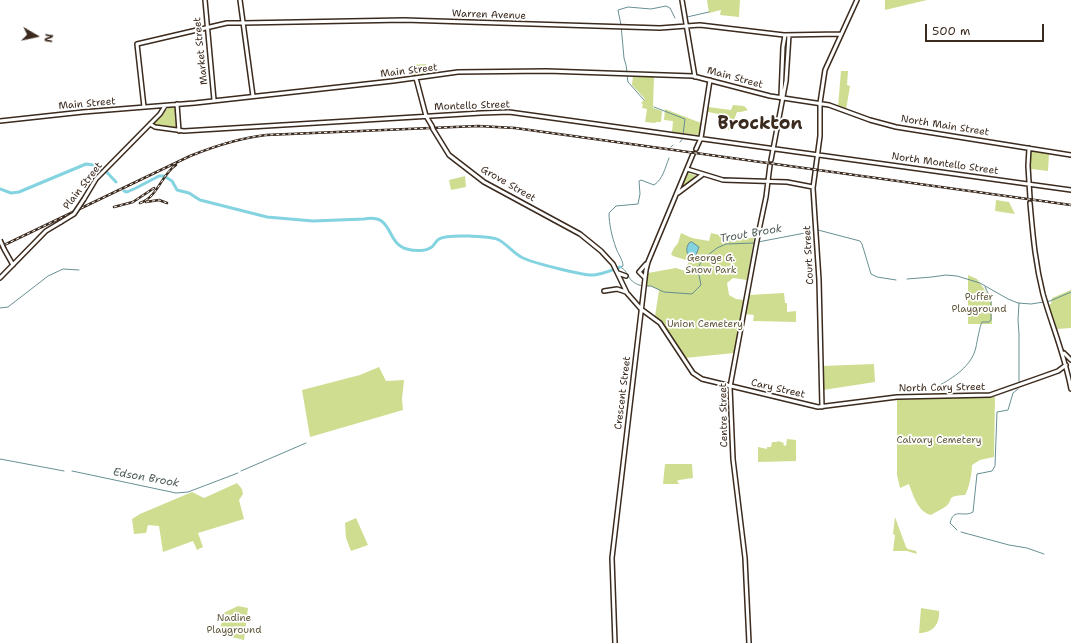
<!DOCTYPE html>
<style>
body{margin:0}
#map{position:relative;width:1071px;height:643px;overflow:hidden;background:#fff;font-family:"Shantell Sans",sans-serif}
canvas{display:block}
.north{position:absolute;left:16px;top:16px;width:40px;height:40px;-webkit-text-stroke:3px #fff;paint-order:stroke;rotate:99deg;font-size:11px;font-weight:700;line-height:16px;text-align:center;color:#3b2a1e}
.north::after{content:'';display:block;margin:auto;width:14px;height:18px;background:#3b2a1e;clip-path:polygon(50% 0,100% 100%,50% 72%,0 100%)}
.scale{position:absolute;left:925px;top:24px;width:119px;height:18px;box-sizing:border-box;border:2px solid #3b2a1e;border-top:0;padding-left:5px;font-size:12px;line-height:14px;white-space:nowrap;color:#3b2a1e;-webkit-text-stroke:3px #fff;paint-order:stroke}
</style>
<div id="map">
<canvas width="1071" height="643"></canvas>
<div class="north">N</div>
<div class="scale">500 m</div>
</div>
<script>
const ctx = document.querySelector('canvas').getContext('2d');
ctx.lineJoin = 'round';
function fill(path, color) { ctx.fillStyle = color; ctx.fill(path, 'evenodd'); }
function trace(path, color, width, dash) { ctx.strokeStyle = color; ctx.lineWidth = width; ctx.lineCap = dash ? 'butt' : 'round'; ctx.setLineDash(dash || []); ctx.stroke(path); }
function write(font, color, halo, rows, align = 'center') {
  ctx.font = font + ' "Shantell Sans",sans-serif'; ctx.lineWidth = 3.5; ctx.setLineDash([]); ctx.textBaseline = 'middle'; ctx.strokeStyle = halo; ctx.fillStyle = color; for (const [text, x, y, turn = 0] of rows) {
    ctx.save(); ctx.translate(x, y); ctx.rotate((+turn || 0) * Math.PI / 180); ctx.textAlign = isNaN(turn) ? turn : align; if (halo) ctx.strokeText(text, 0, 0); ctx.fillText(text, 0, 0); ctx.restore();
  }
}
const green = new Path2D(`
 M707,0H740L739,17L720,15L721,10L709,13Z
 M885,0H927L885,10Z
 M426,64L429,75L414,77L412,65Z
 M841,71H848L847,85L850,86L846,110L838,107Z
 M633,76L654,77L653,108L662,111L661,122H656L655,123L645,122L647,109L642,108L643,104L641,103L645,99L632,85Z
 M733,105L744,106L748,110L741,112H737L734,120L730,119L729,130H728V119L724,115L708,112V107L731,110Z
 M174,107L176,109L177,128L154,124V122L168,108Z
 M665,109L701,123L699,135L672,132L673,121L664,120Z
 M1030,150L1049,153L1048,171L1031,169Z
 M688,173L698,176L681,187Z
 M465,176L466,187L451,190L449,180Z
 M996,200L1009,202L1015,214L995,211Z
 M681,233L692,238L709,241L711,233L732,238H754L747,280L733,278L727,283L729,295L736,299L744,300L734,353L685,358L655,316L659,290L650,286H646L648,273L676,268L685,271L689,261L673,256L671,254L674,248L678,243Z
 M968,275L977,279L992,300V324H968Z
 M1071,290V328L1057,329L1048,305L1051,304L1052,298Z
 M784,293L785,303H787V312L796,311V322L753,321L754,315L745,314L748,295Z
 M874,364L875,382L823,390L822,366Z
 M379,367L386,381L404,380L402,399L403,410L310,437L302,390L360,375Z
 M995,397L994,457L980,460L972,465C972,473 969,489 965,495C944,496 955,500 945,507C941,510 935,512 931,515C918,512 913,495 909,484L900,488L897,475V398Z
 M787,439L796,440V461L758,462V447L767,449V447H771L772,442H777L778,441L784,443L783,445L786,446Z
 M665,464H692L693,478L679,480L677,481L679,484H663Z
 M237,483L242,489L243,494L239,500L244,519L198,533L203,547L197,550L193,541L163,552L159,526L148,525L146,533L134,534L132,519L140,514L192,492L204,498Z
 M895,517L906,547L908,549L916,551L917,554L907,551H893L895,535L893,534Z
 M356,518L368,545L351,551L346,538L345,523Z
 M238,606L248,608L244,640L219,634L222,621L219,615Z
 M921,608L939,611C940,624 933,633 919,633Z`);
const water = new Path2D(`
 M692,242L699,247L696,255L693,258C686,255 685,249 689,243Z`);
const stream = new Path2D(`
 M687,17L709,12
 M627,72L626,65L624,58L621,25L618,10L628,7L651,9L666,6L670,8L675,18
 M627,75L628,82L644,100
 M654,107L685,119L683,135
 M680,142L683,138
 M671,147L673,145
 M818,230L860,241L862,244L871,274L877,277L896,280
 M758,242L805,233
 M907,279L932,277L946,275L957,276L980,283L1008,299L1018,303L1031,304L1050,301L1071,292
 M643,286C626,283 630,271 620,267L623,266C623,260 618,254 616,248C612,237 609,224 609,213L616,206L638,204L640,194L639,181L641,180L654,185C663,179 665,168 669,158
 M646,286H651L664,292L692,294L701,285L698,270L700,264L704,258L717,248L726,244L755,243
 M0,308L8,307L48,276L63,269L79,270
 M1019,382V334L1018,320L1019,303
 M938,386C953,378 972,366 976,347C977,342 980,325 982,322H989L991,320V299L985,287
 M0,459L64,471
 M72,471L176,493L188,492L238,473
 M241,471L306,443
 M957,530L950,523C954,507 963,518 973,512L977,474L992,471L995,466L997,412L1008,410L1013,393L1018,389
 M961,532L1009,545L1027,548L1044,554`);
const river = new Path2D(`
 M0,189L11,193L19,192L86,164L101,166L116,182
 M124,191L127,192L136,188L159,176H164L172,181L177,190L189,193L200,200L267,217L313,221L364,219C394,213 385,243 407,249C414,251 427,252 433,246C435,243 436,241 439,239C446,235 461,236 469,236C478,237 491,236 499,240C508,245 514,254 523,258C534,263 584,276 594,275C603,274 612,270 620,267`);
const major = new Path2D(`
 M205,0L214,100
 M240,0L253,96
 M682,0L695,77
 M416,78L426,116L432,126
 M782,98L781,96L783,47L785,35
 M177,104L179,131
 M144,107L137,44L227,23H243L404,20L660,28L700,25L784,35L841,34
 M0,121L83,112L195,103L393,81L458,72L547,71L693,76L770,96L829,105L870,120L896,127L1071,155
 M150,124L155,127L184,131L481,113L509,112L1071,190
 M433,129L449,155L484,182L580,234L601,251L613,264L627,293L641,309L660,323L693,373L702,379L818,407L897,397L990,395L1044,376L1058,371L1066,365
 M1029,148L1028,166L1030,198
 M696,149L701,138L710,80
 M771,160L786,81L789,35
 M687,169L723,180L787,182L813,187
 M678,193L702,175
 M84,199L96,179L160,114L165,106
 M1030,203C1033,236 1035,262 1043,294C1052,326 1065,356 1071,389
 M4,249L13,265
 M618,273L626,276
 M0,278L46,231L61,222
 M645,278L639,272L646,264
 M604,291L617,289L626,292
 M1064,353L1071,360
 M822,407L819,280L813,188L820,136V103L825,70L857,0
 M615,643L612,558L646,270L648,262L693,154
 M749,643L745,558L733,459L730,387L758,235L766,197L770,165`);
const rail = new Path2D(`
 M146,202L159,200L167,203
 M140,203C158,197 161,175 176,165
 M114,207L133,202L154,188
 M0,247L190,156C215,146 240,138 266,135L478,126L515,128L1071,205`);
const majorBridge = new Path2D(`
 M432,126L433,129
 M61,222L74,214L84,199
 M0,240L4,249`);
const streetNames = [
 ["Warren Avenue",489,15,2],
 ["Market Street",201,51,-96],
 ["Main Street",409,71,-7],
 ["Main Street",735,78,15],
 ["Main Street",87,104,-5],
 ["Montello Street",472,106,-2],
 ["North Main Street",945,126,9],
 ["North Montello Street",945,164,8],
 ["Grove Street",508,184,30],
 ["Plain Street",83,186,-52],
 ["Court Street",809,255,-93],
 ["North Cary Street",942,388,-1],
 ["Cary Street",778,389,13],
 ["Crescent Street",623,393,-83],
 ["Centre Street",724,415,-91]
];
const parkNames = [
 ["George G.",711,258],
 ["Snow Park",711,270],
 ["Puffer",979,297],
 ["Playground",979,309],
 ["Union Cemetery",705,324],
 ["Calvary Cemetery",939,440],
 ["Nadine",234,618],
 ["Playground",234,630]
];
const waterNames = [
 ["Trout Brook",751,234,-10],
 ["Edson Brook",146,478,10]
];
const townNames = [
 ["Brockton",760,124]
];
fill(green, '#cedd90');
fill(water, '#84d3e0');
trace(water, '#678f92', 1);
trace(stream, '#678f92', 1);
trace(river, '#84d3e0', 3);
trace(major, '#3b2a1e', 6);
trace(major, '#fff', 3);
trace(rail, '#3b2a1e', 2.5);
trace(rail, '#fff', 1, [3]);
trace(majorBridge, '#3b2a1e', 6, []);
trace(majorBridge, '#fff', 3);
write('10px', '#3b2a1e', '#fff', streetNames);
write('10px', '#60573a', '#fff', parkNames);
write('italic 11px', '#515d58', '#fff', waterNames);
write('bold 18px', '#3b2a1e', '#fff', townNames);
</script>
